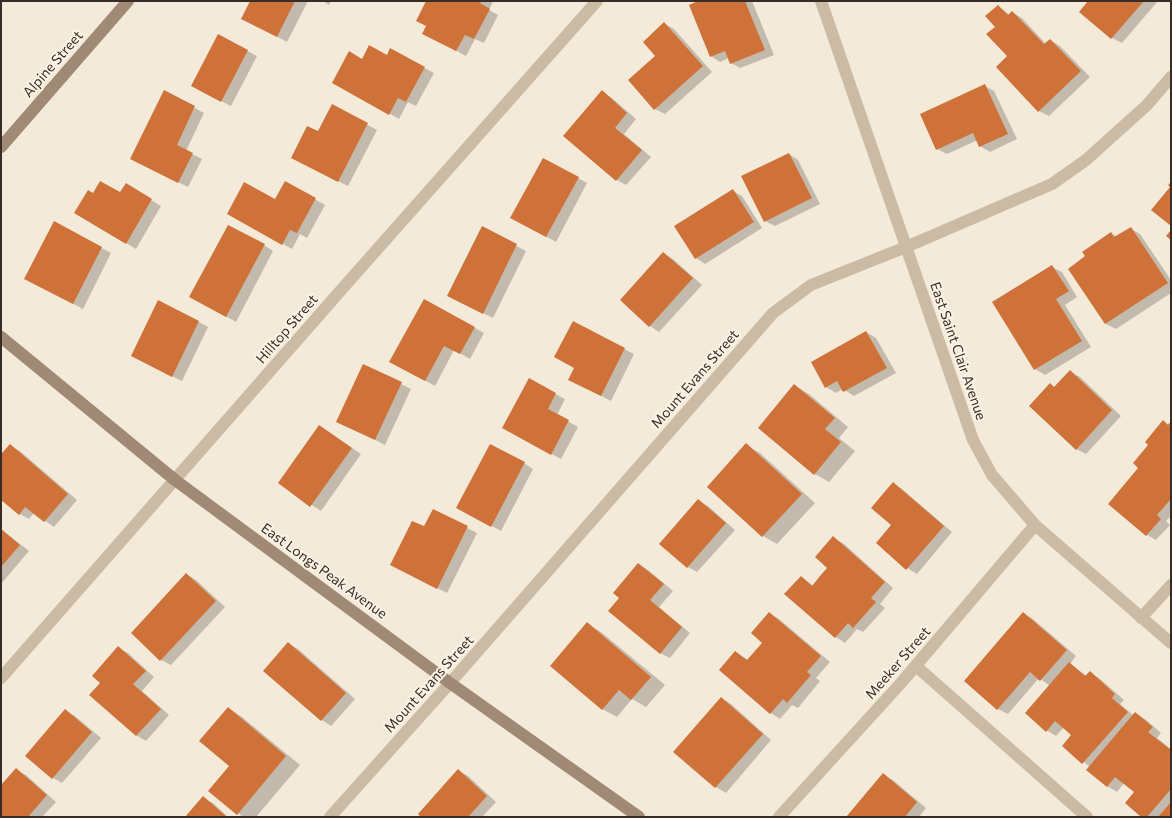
<!DOCTYPE html>
<style>
body{margin:0}
#map{position:relative;width:1172px;height:818px;overflow:hidden;background:#f3ead9;font-family:Commissioner,sans-serif}
canvas{display:block}
.frame{position:absolute;inset:0;border:2px solid #372d26;pointer-events:none}
</style>
<div id="map">
<canvas width="1172" height="818"></canvas>
<div class="frame"></div>
</div>
<script>
const ctx = document.querySelector('canvas').getContext('2d');
ctx.lineJoin = 'round';
function fill(path, color) { ctx.fillStyle = color; ctx.fill(path, 'evenodd'); }
function trace(path, color, width, dash) { ctx.strokeStyle = color; ctx.lineWidth = width; ctx.lineCap = dash ? 'butt' : 'round'; ctx.setLineDash(dash || []); ctx.stroke(path); }
function write(font, color, halo, rows, align = 'center') {
  ctx.font = font + ' Commissioner,sans-serif'; ctx.lineWidth = 4; ctx.setLineDash([]); ctx.textBaseline = 'middle'; ctx.strokeStyle = halo; ctx.fillStyle = color; for (const [text, x, y, turn = 0] of rows) {
    ctx.save(); ctx.translate(x, y); ctx.rotate((+turn || 0) * Math.PI / 180); ctx.textAlign = isNaN(turn) ? turn : align; if (halo) ctx.strokeText(text, 0, 0); ctx.fillText(text, 0, 0); ctx.restore();
  }
}
const shadow = new Path2D(`
 M251,1H308L287,42L250,22Z
 M323,1H331L329,5Z
 M428,1H493L489,10L498,15L484,43L475,39L466,56L434,39L428,26Z
 M701,1H752L774,55L740,68L731,63L729,58L720,62L711,56Z
 M1090,1H1158L1122,43L1112,38L1081,11Z
 M998,6L1010,15L1012,12L1022,18L1046,44L1050,40L1060,46L1090,77L1049,116L1039,111L1009,56L997,27Z
 M665,24L674,29L712,72L665,114L655,109L657,56Z
 M219,36L257,56L231,106L202,91Z
 M391,50L434,73L416,106L408,102L399,119L334,82L362,60L388,56Z
 M985,86L994,91L1017,139L990,152L980,146L978,140L947,154L937,149Z
 M165,92L204,113L186,151L202,159L188,187L141,164Z
 M602,92L612,98L636,119L624,134L651,157L626,185L617,180Z
 M333,106L377,130L348,186L302,163Z
 M789,154L798,160L820,204L775,226L765,221Z
 M578,178L587,183L556,242L521,223Z
 M286,183L325,205L307,238L300,234L292,249L228,213L276,201Z
 M126,185L161,206L136,249L76,213L93,195L121,194Z
 M733,191L742,196L762,228L705,264L696,258Z
 M54,223L111,253L83,309L35,284Z
 M482,228L526,251L493,318L458,301Z
 M1131,229L1140,234L1171,280V293L1116,329L1106,324L1069,269L1087,257L1111,233L1117,237Z
 M264,245L273,251L236,322L191,297Z
 M663,253L673,259L702,285L659,332L650,326L621,300Z
 M1052,267L1062,272L1077,297L1065,305L1091,347L1045,375L1035,369Z
 M425,300L484,333L470,359L454,350L435,386L391,362Z
 M199,322L208,327L182,381L142,361Z
 M573,323L634,354L611,401L580,385Z
 M866,332L876,338L896,373L854,396L843,389L836,393L826,387Z
 M364,366L411,389L385,445L346,425Z
 M1070,372L1080,377L1121,416L1086,454L1076,449L1055,388Z
 M529,380L565,399L557,415L578,427L561,459L513,433Z
 M795,386L809,394L848,427L839,438L855,451L829,482L815,474Z
 M1163,422L1169,425L1171,423V516L1166,521L1170,525L1156,540L1147,535L1140,468L1150,445Z
 M320,426L361,454L321,511L279,483Z
 M746,445L760,453L815,503L777,544L763,536L709,487Z
 M10,446L20,451L77,500L54,527L34,513L29,519L20,514Z
 M524,463L533,469L501,531L467,513Z
 M893,484L902,489L952,532L917,574L907,568Z
 M698,501L708,506L735,530L697,572L688,567Z
 M425,528H467L477,533L447,593L401,570Z
 M1,529L29,551L1,584Z
 M833,538L843,543L893,588L880,604L885,608L863,632L857,629L845,643L836,637L786,594L801,577L814,586L829,568Z
 M638,564L648,570L673,591L659,607L690,633L670,658L660,653L621,598Z
 M186,574L196,580L225,607L171,665L161,660L132,633Z
 M769,613L779,619L830,662L816,678L820,681L798,708L792,705L780,719L771,713L736,653L748,660L764,642Z
 M1024,614L1033,619L1076,656L1070,664L1087,676L1090,673L1099,678L1124,700L1120,704L1133,715L1135,713L1145,719L1161,733L1157,738L1171,749V817H1143L1135,792L1124,783L1117,792L1107,786L1090,767L1064,746L1073,735L1064,727L1056,736L1046,730L1050,686L1039,678L1008,714L998,709L966,681Z
 M587,624L601,632L665,685L646,707L632,699L617,717L602,709Z
 M288,644L298,649L355,699L331,726L322,720L265,671Z
 M118,648L128,653L154,677L142,691L169,715L146,741L136,735L102,683Z
 M721,698L731,704L771,740L726,793L716,787L675,752Z
 M228,708L242,717L300,765L256,817H243L210,790L230,766Z
 M66,711L75,716L101,738L62,783L53,778Z
 M16,770L26,775L56,802L42,817H1Z
 M459,771L468,776L496,802L482,817H423Z
 M883,775L893,780L926,808L919,817H847Z
 M203,798L213,803L228,817H187Z`);
const building = new Path2D(`
 M250,1H295L277,37L241,19Z
 M426,1H481L480,3L490,9L474,39L465,35L456,51L422,34L426,26L416,21Z
 M698,1H745L765,50L730,64L725,51L710,57L689,5Z
 M1088,1H1144L1111,39L1079,12Z
 M998,5L1008,15L1012,11L1044,44L1050,39L1081,71L1038,112L996,67L1007,56L986,34L995,27L985,16Z
 M664,22L703,66L654,110L628,80L655,56L643,42Z
 M218,34L248,50L221,102L191,86Z
 M369,45L387,55L390,48L425,67L406,102L398,98L389,115L332,83L349,51L362,59Z
 M985,84L1008,134L979,147L973,133L936,150L920,114Z
 M164,90L195,106L177,145L193,153L178,183L130,159Z
 M602,90L627,113L615,128L642,150L616,181L563,136Z
 M332,104L368,123L338,182L291,158L307,126L318,131Z
 M789,153L812,198L764,222L741,176Z
 M543,158L579,177L546,237L510,218Z
 M100,181L120,192L126,183L152,199L126,244L74,213L88,190L93,193Z
 M285,181L316,198L297,233L290,230L282,245L227,214L244,182L275,199Z
 M1171,182V226L1151,210L1170,187L1168,185Z
 M733,189L754,222L695,259L674,226Z
 M54,221L102,247L73,304L24,279Z
 M228,225L265,244L226,317L189,297Z
 M482,226L517,244L483,314L447,296Z
 M1131,227L1168,283L1105,324L1068,269L1085,256L1082,252L1111,232L1114,237Z
 M1171,230V240L1166,236Z
 M663,252L693,278L649,327L620,300Z
 M1052,265L1069,291L1056,299L1082,341L1034,370L992,302Z
 M424,299L475,327L460,354L444,346L425,381L389,362Z
 M158,300L199,321L172,377L131,356Z
 M573,321L625,348L601,396L568,380L574,368L554,357Z
 M866,331L887,368L843,392L837,381L825,388L811,362Z
 M363,364L402,382L375,440L336,422Z
 M1070,370L1112,410L1076,450L1029,406L1050,383L1054,387Z
 M529,378L556,393L548,409L569,420L551,455L502,428Z
 M794,384L835,418L825,429L841,442L814,475L758,428Z
 M1163,420L1168,425L1171,421V499L1157,515L1161,519L1146,536L1108,504L1138,468L1133,463L1148,445L1145,442Z
 M319,425L352,448L310,507L278,483Z
 M746,443L802,494L762,537L707,487Z
 M10,444L68,494L44,522L25,507L19,515L1,500V454Z
 M490,444L525,462L491,527L456,508Z
 M893,482L944,526L906,570L876,543L891,525L871,508Z
 M698,499L726,523L687,568L659,544Z
 M433,509L468,526L437,589L390,565L412,521L424,526Z
 M1,529L20,545L1,567Z
 M833,536L885,582L871,598L876,602L853,628L848,623L835,638L784,594L801,576L812,586L820,576L827,568L815,557Z
 M638,563L664,584L650,600L682,627L660,654L608,611L619,598L613,593Z
 M186,573L216,601L160,661L131,633Z
 M769,612L821,656L807,672L811,675L787,703L783,699L770,714L719,670L735,651L747,660L762,643L751,633Z
 M1023,612L1067,650L1040,681L1030,672L997,710L964,681Z
 M587,622L651,677L631,700L619,690L602,710L550,666Z
 M288,642L346,693L321,721L263,671Z
 M118,646L146,671L133,684L161,709L136,736L89,695L100,683L92,676Z
 M1069,662L1085,676L1090,671L1115,694L1112,698L1128,712L1082,764L1062,746L1071,735L1055,721L1046,732L1025,713Z
 M721,697L763,734L715,788L673,752Z
 M228,707L286,756L237,815L208,791L229,766L199,741Z
 M65,709L92,732L52,779L25,756Z
 M1135,712L1153,727L1148,732L1171,750V789L1147,817H1141L1125,803L1134,792L1115,777L1107,787L1086,770Z
 M16,768L47,795L28,817H1V785Z
 M458,769L487,796L468,817H421L418,814Z
 M883,773L917,802L905,817H846Z
 M203,796L227,817H185Z
 M1171,802V817H1158Z`);
const lane = new Path2D(`
 M916,666L1087,817`);
const street = new Path2D(`
 M821,1L973,440L992,475L1035,525L1171,643
 M1141,618L1171,585
 M1,678L342,289L597,1
 M330,817L450,683L773,313L811,285L906,247L1052,184L1086,160L1147,105L1171,77
 M779,817L901,683L1035,525`);
const secondary = new Path2D(`
 M1,147L128,1
 M1,337L175,480L450,683L639,817`);
const streetNames = [
 ["Alpine Street",53,64,-49],
 ["Hilltop Street",287,329,-49],
 ["East Saint Clair Avenue",958,351,71],
 ["Mount Evans Street",695,379,-49],
 ["East Longs Peak Avenue",324,571,36],
 ["Meeker Street",898,663,-49],
 ["Mount Evans Street",429,684,-48]
];
fill(shadow, '#0003');
fill(building, '#cf723a');
trace(lane, '#ccbba4', 12);
trace(street, '#ccbba4', 12);
trace(secondary, '#a08a75', 12);
write('14px', '#372d26', '#fbf4e5', streetNames);
</script>
